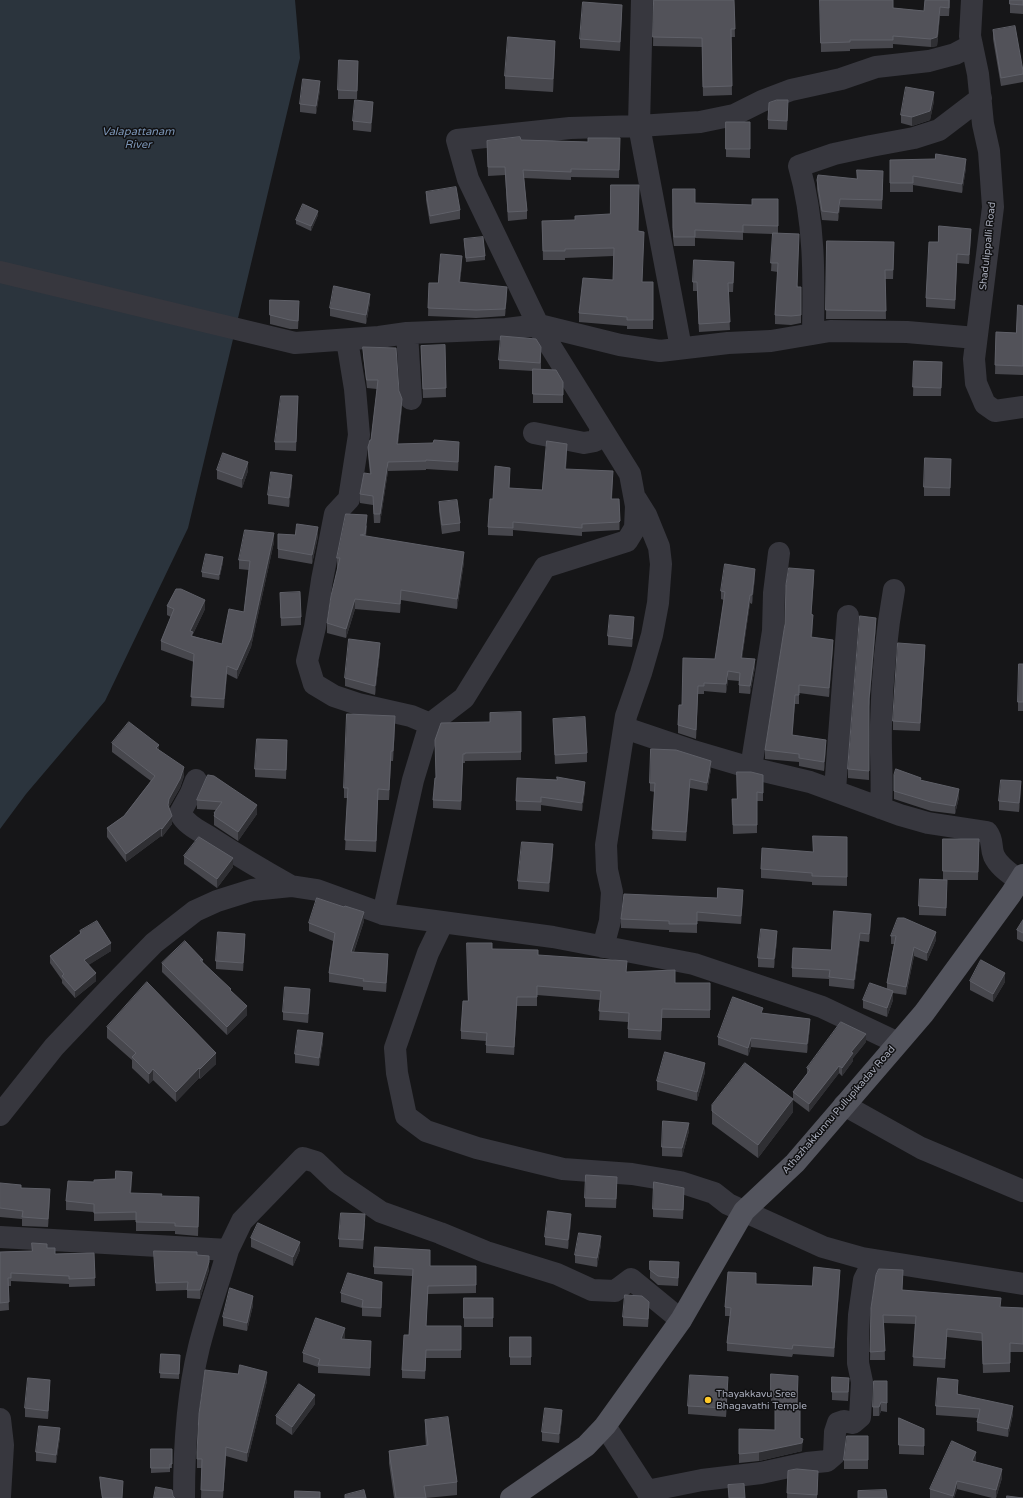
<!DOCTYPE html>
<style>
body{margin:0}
canvas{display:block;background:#161618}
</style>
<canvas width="1023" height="1498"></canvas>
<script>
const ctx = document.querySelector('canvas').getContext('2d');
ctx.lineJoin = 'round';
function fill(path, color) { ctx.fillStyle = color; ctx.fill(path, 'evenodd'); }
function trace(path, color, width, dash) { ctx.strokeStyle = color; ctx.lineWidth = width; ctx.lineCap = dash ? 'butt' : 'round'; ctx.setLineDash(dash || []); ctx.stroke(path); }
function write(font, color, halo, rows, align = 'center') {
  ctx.font = font + ' "Varela Round",sans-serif'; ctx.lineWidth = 3; ctx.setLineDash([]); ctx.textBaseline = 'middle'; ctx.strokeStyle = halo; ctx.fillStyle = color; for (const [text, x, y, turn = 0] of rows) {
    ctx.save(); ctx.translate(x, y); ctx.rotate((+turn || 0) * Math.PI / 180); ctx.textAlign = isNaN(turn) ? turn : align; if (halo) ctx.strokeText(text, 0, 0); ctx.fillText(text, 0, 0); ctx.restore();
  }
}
const water = new Path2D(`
 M0,0H295L300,58L188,528L105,701L26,794L0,829Z`);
const minor = new Path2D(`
 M642,0L639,126L700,122L734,115L762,101L791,90L841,79L876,67L929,61L955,54L972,45
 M972,0L970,36L978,74L983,124L989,151L993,207L974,359L976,383L985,404L995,411L1023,407
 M0,272L295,343L379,337L407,333L506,329L539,325L620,345L660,351L728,343L771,341L830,331L907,332L976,338
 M407,333L411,399
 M813,334C814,278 815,221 799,166L834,154L871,146L914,138L939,130L981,98
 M347,340L355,389L359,435L349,499L335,514L322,580L315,627L307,661L314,684L334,696L358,704L411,716L430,724
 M534,433L584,443L595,441L599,436L601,428
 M625,728L690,750L751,768L810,782L900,815L928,823L987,832C994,841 990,847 994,856C999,867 1011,874 1020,881
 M751,768L773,631L774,593L779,553
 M196,780L191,793L180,813C186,825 200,831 211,838C237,855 264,871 291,886
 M835,790L848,616
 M881,808C883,780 880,752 881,725C882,679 886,634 894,590
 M383,914L553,937L694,964L822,1007L898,1043
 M443,922L428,953L395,1048L397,1073L406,1116L426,1131L477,1148L563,1169L632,1174L680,1182L714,1193L728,1204L823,1247L862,1258L1023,1284
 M603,947L610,921L612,892L607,870L606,845L626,716L641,673L652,635L658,603L661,564L659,547L646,515L636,499
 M844,1105L921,1148L1023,1191
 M0,1115L54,1047L110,988L154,943L195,911L217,901L252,890L291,886L317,890L383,914L413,780L430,724L464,698L545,567L627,541L635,528L636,506L630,474L541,331L468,179L457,140L570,128L639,126L681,348
 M0,1237L228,1250L242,1221L303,1158L316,1162L337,1182L381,1212L440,1233L486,1252L557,1274L592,1290L615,1291L631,1279L681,1320
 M0,1419L3,1445L0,1496
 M605,1426L647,1491L650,1498
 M647,1491L702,1480L761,1473L807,1463L827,1461L834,1455L835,1432L838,1423L844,1421L853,1423L860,1417L862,1382L858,1363V1339L859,1315L864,1280L874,1260
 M184,1498C184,1447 187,1396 199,1347C207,1315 219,1282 228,1250`);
const major = new Path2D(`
 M511,1498L586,1446L605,1426L681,1320L744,1211L795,1163L924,1013L1011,894L1023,875`);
const wall = new Path2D(`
 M654,0H734L735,37H731L732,95L703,96L702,47L653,46Z
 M820,0H849L893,8L924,11L925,0H950L949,16H940L937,46L931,47L893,44V48L850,49V51L821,52Z
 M1023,0V14L1010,13V4Z
 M622,14L620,51L580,48V39Z
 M993,30L1023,71V82L1001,86L993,39Z
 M555,53L553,92L505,89V76Z
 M358,61L357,99H338V90Z
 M320,90L316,114L300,112V104Z
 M934,101L930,120L912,126L901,123V115Z
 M788,109L787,130L768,129V120Z
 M373,110L371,132L353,130V121Z
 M726,122H750V158L726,157Z
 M620,138L619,178L571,177V180L524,178L527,211V219L508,221L505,175L488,176L487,141L521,140L588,142Z
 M890,160L966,168L962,193L913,185V192H890Z
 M857,179H883L882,209L840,207L838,221L822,220L817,189V180Z
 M673,189L695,203L752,205L778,199V233L798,287H801V323L791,325L775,324V315L778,272L771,271L773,234L743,233V240L695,238V246H674L673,238Z
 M426,192L460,210V219L430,224L426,200Z
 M318,215L311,231L296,224V220Z
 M542,221L638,231L642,282H653V329H627V326L579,322V313L613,280V256L565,258V260H543Z
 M971,237L969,264L957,263L955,309L926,307V298L938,242Z
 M464,239L485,256V260L466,262Z
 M827,241L894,250L893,279H885L886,319H826Z
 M462,264L460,282L507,295L505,316L476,318L428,316L429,283H438Z
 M734,270L733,292H728L730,330L699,332L697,291H693V282Z
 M370,302L366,324L330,316V308Z
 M1023,306V375L995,374L996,332L1016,333Z
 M299,310L298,329H290L270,324V315Z
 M445,345L446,397L423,398L421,346Z
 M363,347L399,391L402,407L398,444L459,450L458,471L426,469V470L388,471L380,523H374L373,505L360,503V494L370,474L368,455V447L371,440L377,389L367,388L363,355Z
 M541,355V369L563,382V403H533V371L499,369V360Z
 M914,361L942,362L941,396H913Z
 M298,396L296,451L275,450V442Z
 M567,452L566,469L613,479L612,499H619L620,529L619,530L582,532V536L513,530V536L488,535V527L493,499L510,476L509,488L542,490Z
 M951,459L950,496H924V487Z
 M217,470L248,471L242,488L217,479Z
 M292,483L289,507L268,504V495Z
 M439,502L460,523V531L442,534L439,511Z
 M367,525L366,536L464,562L457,609L401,600L400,613L355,609L346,638L327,633V623L338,568H337V558Z
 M278,534L295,535L318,536L312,564L278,558Z
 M274,542L251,647L237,679L227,674L224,708L191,706L194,662L161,650V641L171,617L167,615V606L205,609L193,634V636L222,644L244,612L249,570L239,569V560Z
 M223,562L219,580L202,577V572Z
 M755,577L752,604L750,603L742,658L755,667L750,694L739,693V681L728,680L726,693L704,691V694H698L696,739L678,733V725L682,705L715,659L724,600L721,599V591Z
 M814,578L811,615L813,623L812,637L833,648L829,697L799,693V704H795L792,735L826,748L824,771L799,766V762L765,759V750Z
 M280,593L301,617V625L281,626Z
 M634,626L632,647L608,645V636Z
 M876,626L869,707V780L848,778V769Z
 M380,651L375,695L345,686V678Z
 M925,653L920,731L893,730V721Z
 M1023,664V711H1018V702Z
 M521,712V760L465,761V763H463L461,810L433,808V800L436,778L490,722Z
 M553,719L587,753V762L555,764Z
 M395,727L393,761H391L389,800H378L376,852L345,850L348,798H344V788Z
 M112,743L159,750L184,776L180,788L169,807L172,824L162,837L161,836L126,862L107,837V828L124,816L151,781L112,752Z
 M287,749L286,779L255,777V769Z
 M711,769L707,791L690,788L686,841L652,839L655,792L650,791V783Z
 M208,775L257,814L238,841L214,825V813L216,810L197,809V800Z
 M894,775L959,797L955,814L931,811L894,799Z
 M763,784V801H757V833L733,834L732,799H737Z
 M585,790L582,811L541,805V811L516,810V801Z
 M1021,790L1019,812L999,810V801Z
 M847,837V886L812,885V882L761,878V869L813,852Z
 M943,839H979L978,880H943Z
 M553,853L549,892L518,889V881Z
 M184,856L233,867L217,888L184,864Z
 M947,889L946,916L919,915V906Z
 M743,898L741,924L697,921V933L669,932V930L621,928V919Z
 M1023,920V942L1017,939V930Z
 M364,921L354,952L388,963L386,992L363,990V987L329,982V973L333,941L309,931V923Z
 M871,923L869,942L860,941L854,989L829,986V979L792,977V968L831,950Z
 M80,931L111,951L88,965L96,981L75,998L62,983V980L50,963V956L80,934Z
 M891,936L936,940L927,961L914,956L906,995L893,993V1000L887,1017L863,1008V1000L887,989V983L894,944H891Z
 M777,940L774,968L758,967V958Z
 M245,942L243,971L216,969V961Z
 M492,949L538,955L627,972L675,983H710V1018H662L661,1040L628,1038V1022L599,1020L600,1000L537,995V1006H517L514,1055L486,1053V1041L461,1039V1031L468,1001Z
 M203,960V962L231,991L247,1015L227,1035L162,972V963Z
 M970,981L1005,982L993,1002L970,990Z
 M310,997L308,1023L283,1020V1012Z
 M107,1027L216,1064L200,1079L199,1078L176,1102L153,1080L149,1084L132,1068V1060L107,1038Z
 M810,1027L807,1053L751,1047L748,1056L718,1045V1037Z
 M323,1042L319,1066L295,1063V1054Z
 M866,1042L853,1058V1061L842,1076L839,1073L809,1112L793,1100V1112L758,1158L712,1124V1105L793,1099V1092L807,1074V1068Z
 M705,1072L697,1101L657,1090V1081Z
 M689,1131L682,1157L662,1156V1147Z
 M115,1179L132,1181L131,1193L161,1196L199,1206L198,1236L175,1234V1231H136V1220L94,1221V1212L66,1210V1201L94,1182Z
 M0,1185L21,1188L50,1198L48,1227L22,1226V1219L0,1217Z
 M617,1185L616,1208L585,1207V1198Z
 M684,1197L683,1219L653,1217V1209Z
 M571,1222L568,1249L545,1245V1237Z
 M365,1223L363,1249L339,1247V1239Z
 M251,1238L300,1250L293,1266L251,1247Z
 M601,1244L597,1267L575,1263V1255Z
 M47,1248L55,1254L94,1253L95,1286L69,1287V1284L11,1281V1286H8L9,1310L0,1311V1252L32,1251Z
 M154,1251L197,1255L209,1270L200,1299L187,1298V1290L156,1291Z
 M430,1257V1266H476V1293L428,1294L426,1326H461V1358H426L425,1379L402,1378V1370L409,1335L412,1276L374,1274V1267Z
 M650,1270L679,1271L678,1286L658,1285L650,1278Z
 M840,1278L834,1357L793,1354L792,1357L727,1351V1343L730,1316H725V1307L756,1284L812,1286Z
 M902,1290L1001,1307L1023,1308V1352H1010V1372L983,1373L982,1341L947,1337L945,1368L913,1366L915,1324L884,1323L885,1360H870L871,1308Z
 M382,1291L381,1317L362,1316V1308L341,1302V1293Z
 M464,1298H493V1327H464Z
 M253,1305L247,1331L223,1326V1317Z
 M649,1310L648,1327L623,1326V1317Z
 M345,1337L344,1339L371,1349L370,1376L318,1373V1367L303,1362V1353Z
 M510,1337H531V1365H510Z
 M161,1354L180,1355L179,1379L160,1378Z
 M832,1377L849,1386L848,1401L832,1400Z
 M267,1381L247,1462L226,1456L223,1498H201L202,1468H197V1452Z
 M887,1381V1412L881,1411L879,1416H873V1407Z
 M798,1384L797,1404L800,1438L802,1451L759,1461L739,1463V1429L775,1430V1401H771V1392Z
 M728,1386L726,1417L688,1414V1406Z
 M50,1388L48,1419L25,1417V1408Z
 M958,1388V1394L1013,1414L1008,1437L977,1431V1422L978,1418L936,1415V1406Z
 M315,1404L292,1435L276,1424V1416Z
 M562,1418L559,1443L542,1441V1432Z
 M899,1418L924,1429V1455L899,1454Z
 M425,1420L457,1482V1495L426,1498H394L389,1463V1451L426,1446L425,1433Z
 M868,1436V1469H844V1460Z
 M60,1437L56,1463L36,1461V1452Z
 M151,1449H172V1468H170V1472L151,1473Z
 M976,1461L975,1462L1002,1478L996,1498H992L957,1489L954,1498H930V1489Z
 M788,1471L818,1479L817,1498H787Z
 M100,1477L122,1498H102L100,1486Z`);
const shadedWall = new Path2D(`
 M622,5V14L620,51V42Z
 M940,7V16L937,46L931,47V39Z
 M555,41V53L553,92V79Z
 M320,81V90L316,114V106Z
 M934,92V101L930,120L912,126V117Z
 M373,102V110L371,132V123Z
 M966,159V168L962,193V184Z
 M840,199V207L838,221V213Z
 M318,211V215L311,231V226Z
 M971,229V237L969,264V255Z
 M957,254V263L955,309V300Z
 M462,256V264L459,290V282Z
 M507,287V295L505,316V309Z
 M370,294V302L366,324V315Z
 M402,399V407L397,452V444Z
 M459,442V450L458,471V462Z
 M567,444V452L565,477V469Z
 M248,462V471L242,488V479Z
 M388,462V471L380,523V514Z
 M292,475V483L289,507V498Z
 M620,521V529L619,530V522Z
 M318,527V536L312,564V555Z
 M274,533V542L251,647L237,679V670Z
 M464,552V562L457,609V599Z
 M223,557V562L219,580V575Z
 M755,569V577L752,604V595Z
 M814,570V578L811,623V614Z
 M401,590V600L400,613V604Z
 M750,595V603L741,666V658Z
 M355,599V609L346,638V629Z
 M205,600V609L193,634V640L191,644L190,631Z
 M813,615V623L811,646V637Z
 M634,617V626L632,647V639Z
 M876,618V626L869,707V699Z
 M833,640V648L829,697V688Z
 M380,643V651L375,695V686Z
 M925,645V653L920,731V723Z
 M755,659V667L750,694V686Z
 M227,666V674L224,708V699Z
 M728,671V680L726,693V684Z
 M698,686V694L696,739V730Z
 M795,695V704L792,744V735Z
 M395,716V727L393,761V751Z
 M826,740V748L824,771V762Z
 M159,745V753L156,748Z
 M391,751V761L389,800V790Z
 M463,754V763L461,810V801Z
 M711,761V769L707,791V783Z
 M184,767V776L180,788L169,807L168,805L169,799Z
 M690,779V788L686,841V832Z
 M1021,781V790L1019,812V803Z
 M585,782V790L582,811V803Z
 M378,789V800L376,852V841Z
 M959,789V797L955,814V806Z
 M257,805V814L238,841V832Z
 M172,816V824L162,837V829Z
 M161,828V836L126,862V854Z
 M553,844V853L549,892V883Z
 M233,858V867L217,888V879Z
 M743,890V898L741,924V916Z
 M364,912V921L351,960V952Z
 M871,914V923L869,942V934Z
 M777,931V940L774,968V959Z
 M936,932V940L927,961V953Z
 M860,933V941L854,989V980Z
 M245,934V942L243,971V963Z
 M111,943V951L84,968V960Z
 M914,947V956L906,995V987Z
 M388,954V963L386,992V983Z
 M96,973V981L75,998V991Z
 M1005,973V982L993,1002V994Z
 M310,989V997L308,1023V1014Z
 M893,991V1000L887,1017V1008Z
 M517,997V1006L514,1055V1047Z
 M247,1006V1015L227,1035V1027Z
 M810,1019V1027L807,1053V1044Z
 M323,1033V1042L319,1066V1058Z
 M866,1034V1042L853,1058V1061L842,1076V1068L851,1052Z
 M751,1038V1047L748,1056V1048Z
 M216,1053V1064L200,1079V1069Z
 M705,1063V1072L697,1101V1092Z
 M839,1066V1073L809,1112V1104Z
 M199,1068V1078L176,1102V1092Z
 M153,1069V1080L149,1084V1074Z
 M793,1099V1112L758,1158V1145Z
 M689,1123V1131L682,1157V1148Z
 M132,1172V1181L130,1201V1193Z
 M50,1189V1198L48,1227V1219Z
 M571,1214V1222L568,1249V1240Z
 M601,1236V1244L597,1267V1258Z
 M300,1242V1250L293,1266V1257Z
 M209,1256V1270L200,1299V1290Z
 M840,1270V1278L834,1357V1348Z
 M253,1296V1305L247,1331V1323Z
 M649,1302V1310L648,1327V1319Z
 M345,1328V1337L341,1348V1339Z
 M947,1329V1337L945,1368V1359Z
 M267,1372V1381L247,1462V1453Z
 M728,1377V1386L726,1417V1408Z
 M50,1380V1388L48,1419V1411Z
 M315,1395V1404L292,1435V1427Z
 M881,1402V1411L879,1416V1407Z
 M1013,1406V1414L1008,1437V1429Z
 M562,1410V1418L559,1443V1434Z
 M60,1428V1437L56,1463V1455Z
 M803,1439L802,1451L759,1461V1452L800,1443Z
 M226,1447V1456L223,1498V1491Z
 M976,1452V1461L972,1470V1461Z
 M1002,1469V1478L996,1498V1490Z
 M957,1481V1489L954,1498H953V1496Z`);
const building = new Path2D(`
 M654,0H734L735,29H731L732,86L703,87L702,38L653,37Z
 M820,0H893V8L924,11L925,0H949V8L940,7L937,37L931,39L893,36V40H850V42L821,43Z
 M1010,0H1023V5L1010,4Z
 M583,2L622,5L620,42L580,39Z
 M1015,26L1023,71V74L1001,78L993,30Z
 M508,37L555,41L553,79L505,76Z
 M339,60L358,61L357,91L338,90Z
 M303,79L320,81L316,106L300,104Z
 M906,87L934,92L930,111L912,117L901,115Z
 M355,100L373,102L371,123L353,121Z
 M777,100H788L787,121L768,120L769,103Z
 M726,122H750V149H726Z
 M520,137L521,140L588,142V138H620L619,170L571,169V172L523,170L527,211L508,212L505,167H488L487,141Z
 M936,154L966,159L962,184L913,176V183H890V160L935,159Z
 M857,170L883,171L882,200L840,199L838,213L822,211L817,180L818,175L857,179Z
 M611,185H639L638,231L644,232L642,282H653V320H627V317L579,313L583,278L613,280L614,248L565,249V251H543L542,221L575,220V216L610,214Z
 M456,187L460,210L430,216L426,192Z
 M673,189H695V203L752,205V199H778V226L743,225V232L695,230V237H674L673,229Z
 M303,204L318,211L311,226L296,220Z
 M939,226L971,229L969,255L957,254L955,300L926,298L929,242H938Z
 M773,233L799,234L797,287H801V315L791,316L775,315L778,263H771Z
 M483,237L485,256L466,258L464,239Z
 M827,241L894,242L893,270H885L886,311L826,310Z
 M441,254L462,256L459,282L507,287L505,309L476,310L428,308L429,283H438Z
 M694,260L734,262L733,283H728L730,322L699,324L697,282H693Z
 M334,286L370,294L366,315L330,308Z
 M270,300L299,301L298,321L290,320L270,315Z
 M1018,305L1023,306V366L995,365L996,332L1016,333Z
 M501,336L536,339L541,347L540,363L499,360Z
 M445,345L446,388L423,389L421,346Z
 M363,347L396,348L399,391L402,399L397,444L433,443L434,440L459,442L458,462L426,460V461L388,462L380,514H374L373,496L360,494L364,473L371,474L368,447L370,440H371L378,380H367Z
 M914,361L942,362L941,388L913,387Z
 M533,369L556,370L563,382V395L533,394Z
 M281,396H298L296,442H275Z
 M547,441L567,444L565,469L613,471L611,499H619L620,521L619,522L582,524V528L513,522V528L488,527L490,499H493L495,466L510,468L509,488L542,490Z
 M223,453L248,462L242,479L217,470Z
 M925,458L951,459L950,488L924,487Z
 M271,472L292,475L289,498L268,495Z
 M457,500L460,523L442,525L439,502Z
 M346,514L367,515L365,534L360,535L464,552L457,599L401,590L400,604L355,599L346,629L327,623L331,596L340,558H337Z
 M297,524L318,527L312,555L278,549V534L295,535Z
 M245,530L274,533L251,638L237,670L227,666L224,699L191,697L194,654L161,641L174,609L167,606L176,589H181L205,600L190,631L193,632L191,636L222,644L229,609L244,612L250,561L239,560Z
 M206,554L223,557L219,575L202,572Z
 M725,564L755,569L752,595H750L741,658L755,659L750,686L739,685L740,673L728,671L726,684L704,683V686H698L696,730L678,725L679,705H682L683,658L715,659L725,592L721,591Z
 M789,568L814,570L811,614L813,615L811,637L833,640L829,688L799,685V695H795L792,735L826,740L824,762L799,758V754L765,750L785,624L786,585Z
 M300,592L301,617L281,618L280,593Z
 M610,615L634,617L632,639L608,636Z
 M860,616L876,618L869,699V771L848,769Z
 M349,639L380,643L375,686L345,678Z
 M898,643L925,645L920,723L893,721Z
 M1019,664H1023V702H1018Z
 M521,712V752L465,753V754H463L461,801L433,800L435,778H436L435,740L441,723L490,722V713Z
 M347,714L395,716L393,751H391L389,790L378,789L376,841L345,840L348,788H344Z
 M585,717L587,753L555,755L553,719Z
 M129,722L159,745L156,748L184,767L180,779L169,799L168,805L172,816L162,829L161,828L126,854L107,828L124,816L155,776L112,743Z
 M257,739L287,740L286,770L255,769Z
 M651,749L676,750L711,761L707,783L690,779L686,832L652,830L655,783H650Z
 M896,769L921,778L920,780L959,789L955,806L931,802L894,791V775Z
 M737,772H751L763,775V793L757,792V825H733L732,799H737Z
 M208,775L214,776L257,805L238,832L214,816L215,814L214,813L222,802L197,800Z
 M557,777L585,782L582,803L541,797V802L516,801L517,778L557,780Z
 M1001,780L1021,781L1019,803L999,801Z
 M813,836L847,837V877L812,876V873L761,869L762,848L813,852Z
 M199,837L233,858L217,879L184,856Z
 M943,839H979L978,872L943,871Z
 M522,842L553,844L549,883L518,881Z
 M920,879L947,880L946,908L919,906Z
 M718,888L743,890L741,916L697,912V924H669V921L621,919L624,894L717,898Z
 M317,898L344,907L345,906L364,912L351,952L388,954L386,983L363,981L364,979L329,973L335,933L309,923Z
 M834,911L871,914L869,934L860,933L854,980L829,977L830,970L792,968L793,948L831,950Z
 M898,918H904L936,932L927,953L914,947L906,987L887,983L896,936H891Z
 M1023,920V933L1017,930Z
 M97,921L111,943L84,960L96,973L75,991L62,976L64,974L50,956L81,933L80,931Z
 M761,929L777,931L774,959L758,958Z
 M218,932L245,934L243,963L216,961Z
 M185,941L203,960H200L231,989L230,990L247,1006L227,1027L162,963Z
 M467,943H492V949L538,950V955L627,961L626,972L675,970V983H710V1010L662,1009L661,1031L628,1029L629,1013L599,1011L601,991L537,986V997H517L514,1047L486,1045L487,1033L461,1031L463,1001H468Z
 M981,960L1005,973L993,994L970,981Z
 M147,982L216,1053L200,1069L199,1068L176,1092L153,1069L149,1074L132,1057L136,1053L107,1027Z
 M870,983L893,991L887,1008L863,1000Z
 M285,987L310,989L308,1014L283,1012Z
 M733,997L763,1008L761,1013L810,1019L807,1044L751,1038L748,1048L718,1037Z
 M841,1022L866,1034L851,1052L853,1053L842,1068L839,1066L809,1104L793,1092L810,1070L807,1068Z
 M298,1030L323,1033L319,1058L295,1054Z
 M665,1052L705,1063L697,1092L657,1081Z
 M745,1063L793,1099L758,1145L712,1111V1105Z
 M663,1121L689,1123L682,1148L662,1147Z
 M116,1171L132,1172L130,1193L162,1194L161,1196L199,1197L198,1227L175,1226V1223L136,1222V1212L94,1213V1204L66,1201L68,1181L94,1182V1180L115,1179Z
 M586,1175L617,1177L616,1199L585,1198Z
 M654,1182L684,1188L683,1210L653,1209Z
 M0,1183L21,1185V1188L50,1189L48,1219L22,1217L23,1211L0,1208Z
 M548,1211L571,1214L568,1240L545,1237Z
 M341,1213L365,1214L363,1240L339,1239Z
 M258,1223L300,1242L293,1257L251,1238Z
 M579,1233L601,1236L597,1258L575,1255Z
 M32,1243L47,1244V1248H55V1254L94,1253L95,1278L69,1279V1276L11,1273V1278H8L9,1302L0,1303V1252L32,1251Z
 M375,1247L430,1250V1266H476V1285L428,1286L426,1326H461V1350H426L425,1371L402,1370L404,1335H409L413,1269L374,1267Z
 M154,1251L197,1252V1255L209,1256V1262L200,1290H187L188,1282L156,1283Z
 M650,1261L679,1262L678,1278L658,1276L650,1270Z
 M814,1267L840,1270L834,1348L793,1345L792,1349L727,1343L731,1308L725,1307L728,1272L756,1273V1284L812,1286Z
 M879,1269L903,1270L902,1290L1001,1298L1000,1307L1023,1308V1344L1010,1343V1363L983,1364L982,1333L947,1329L945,1359L913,1357L916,1316L883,1315L885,1351L870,1352L871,1308L876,1275Z
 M348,1273L382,1282L381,1308L362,1307L363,1300L341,1293Z
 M230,1288L253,1296L247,1323L223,1317Z
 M625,1295L642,1296L649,1302L648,1319L623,1317Z
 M464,1298H493V1318H464Z
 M316,1318L345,1328L341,1339L371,1341L370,1368L318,1365L320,1359L303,1353Z
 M510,1337H531V1357H510Z
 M161,1354L180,1355L179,1374L160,1373Z
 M240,1365L267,1372L247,1453L226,1447L223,1491L201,1490L202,1459H197V1452L199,1414L205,1370L238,1374Z
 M771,1374L798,1376L797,1404H800V1438L803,1439L802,1443L759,1452L739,1454V1429L775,1430V1392H771Z
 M690,1375L728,1377L726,1408L688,1406Z
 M832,1377L849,1378L848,1392H832Z
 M28,1378L50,1380L48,1411L25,1408Z
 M938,1378L958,1380L957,1394L1013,1406L1008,1429L977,1422L980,1409L936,1406Z
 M874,1381H887V1403L881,1402L879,1407H873Z
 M299,1384L315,1395L292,1427L276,1416Z
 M545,1408L562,1410L559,1434L542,1432Z
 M448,1417L457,1482L424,1486L426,1498H396L389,1451L428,1445L425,1420Z
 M899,1418L924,1429V1446L899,1445Z
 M39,1426L60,1428L56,1455L36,1452Z
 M847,1436H868V1460H844Z
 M952,1441L976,1452L972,1461L1002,1469L996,1490L957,1481L953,1496L930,1489Z
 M151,1449H172V1464H170V1468H151Z
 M797,1469L818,1471L817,1495L787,1493L788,1471Z
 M100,1477L123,1481L122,1498H103Z
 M744,1484L745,1498H729L728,1485Z
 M156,1487L172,1490L173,1496L175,1498H154Z
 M364,1490L366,1498H345V1495Z
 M886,1490L887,1498H858V1491Z
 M295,1491L320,1492V1498H295Z
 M1007,1496L1023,1498H1007Z`);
const markers = [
 [708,1400,4,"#ffc928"]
];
const streetNames = [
 ["Shadulippalli Road",988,246,-84],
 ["Athazhakkunnu Pullupikadav Road",839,1110,-49]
];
const poiNames = [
 ["Thayakkavu Sree",716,1394],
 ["Bhagavathi Temple",716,1406]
];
const waterNames = [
 ["Valapattanam",138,132],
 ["River",138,145]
];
fill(water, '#2b343d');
trace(minor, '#37373e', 22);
trace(major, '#53545d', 22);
fill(wall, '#47474d');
fill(shadedWall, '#2f2f33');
fill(building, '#525259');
trace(building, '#5f6068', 1);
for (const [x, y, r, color] of markers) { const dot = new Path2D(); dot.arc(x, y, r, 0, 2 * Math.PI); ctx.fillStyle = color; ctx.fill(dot); trace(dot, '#111113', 1.5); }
write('10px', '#a7abb9', '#111113', streetNames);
write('10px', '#a7abb9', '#111113', poiNames, 'left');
write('italic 11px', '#7c96b7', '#111113', waterNames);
</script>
